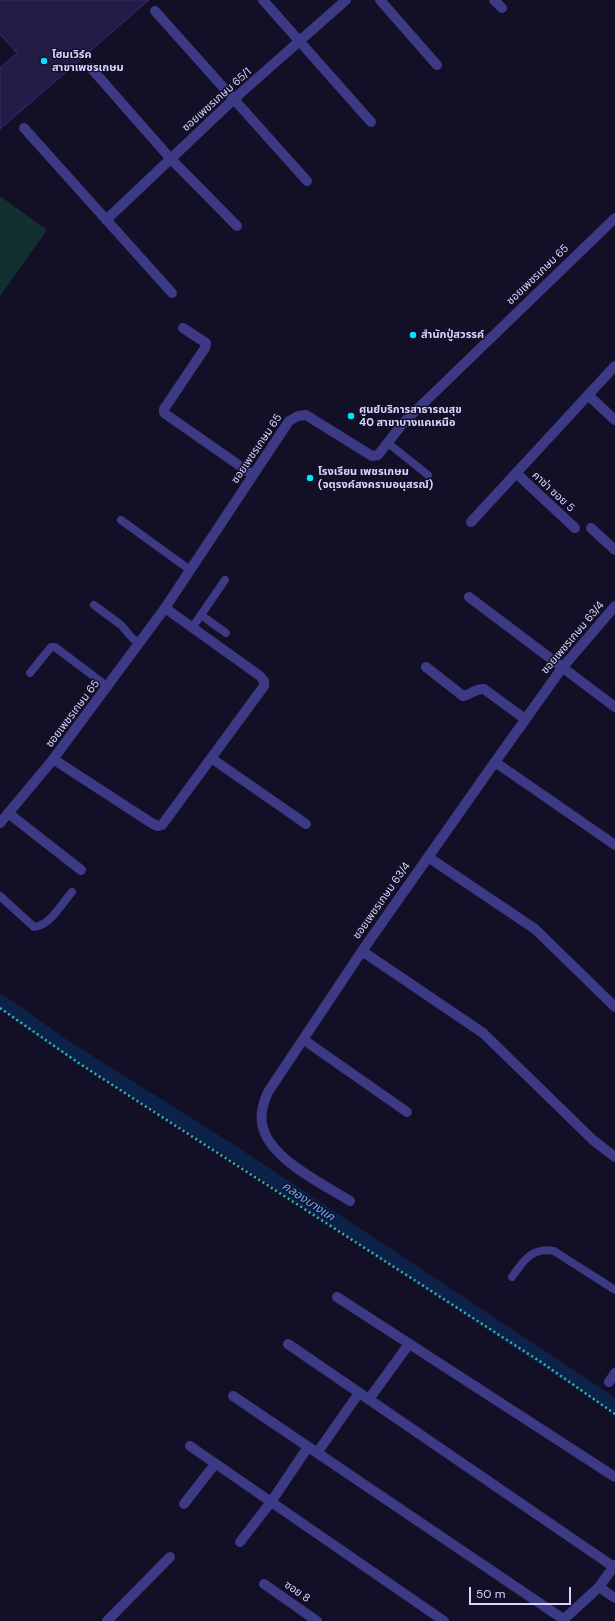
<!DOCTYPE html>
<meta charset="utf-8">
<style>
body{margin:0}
#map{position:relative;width:615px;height:1621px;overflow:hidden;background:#130f26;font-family:"DM Sans",sans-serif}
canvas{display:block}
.scale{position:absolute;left:469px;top:1587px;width:102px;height:18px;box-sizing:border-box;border:2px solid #d9d4ff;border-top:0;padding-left:5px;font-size:12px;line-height:14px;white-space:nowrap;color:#d9d4ff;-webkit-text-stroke:3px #130f26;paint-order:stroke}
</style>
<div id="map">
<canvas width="615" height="1621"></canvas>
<div class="scale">50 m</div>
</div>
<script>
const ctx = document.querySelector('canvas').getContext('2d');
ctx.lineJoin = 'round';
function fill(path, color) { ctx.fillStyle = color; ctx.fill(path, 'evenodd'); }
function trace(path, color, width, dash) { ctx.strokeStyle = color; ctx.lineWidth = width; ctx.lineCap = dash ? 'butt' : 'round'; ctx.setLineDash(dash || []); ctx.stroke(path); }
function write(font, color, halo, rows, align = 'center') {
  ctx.font = font + ' "DM Sans","Noto Sans Thai",sans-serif'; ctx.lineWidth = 3; ctx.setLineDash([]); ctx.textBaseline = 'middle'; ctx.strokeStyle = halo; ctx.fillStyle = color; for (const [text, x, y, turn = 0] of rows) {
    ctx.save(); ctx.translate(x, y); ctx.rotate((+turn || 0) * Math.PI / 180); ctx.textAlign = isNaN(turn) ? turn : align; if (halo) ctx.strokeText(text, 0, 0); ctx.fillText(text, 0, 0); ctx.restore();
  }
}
const green = new Path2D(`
 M0,196L47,230L0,296Z`);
const canal = new Path2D(`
 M0,1001L65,1047L240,1157L615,1406`);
const building = new Path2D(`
 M0,0H149L0,129V68L17,53L0,34Z`);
const path = new Path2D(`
 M0,1008L80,1064L541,1362L615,1414`);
const lane = new Path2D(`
 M388,443L428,475
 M121,520L190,570
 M94,605L121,625L133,639L139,642
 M201,615L226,633
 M192,628L225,580
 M30,673L51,647H55L108,687
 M0,896L34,927C50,926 62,903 72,892
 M512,1277C523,1261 532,1247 554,1251L615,1290`);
const street = new Path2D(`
 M263,0L371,122
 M380,0L437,65
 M494,0L502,8
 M155,11L307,181
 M91,68L170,158L237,226
 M24,128L172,293
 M106,220L235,98L346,0
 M183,328L206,343L205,348L164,409V413L253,475
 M588,395L615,420
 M516,473L575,528
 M471,522L615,366
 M591,528L615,550
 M469,597L615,707
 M426,667L463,696C471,695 475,688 484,689L525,719
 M211,758L306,824
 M53,759L153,824L158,826L162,825L264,686V681L260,676L165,608
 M495,762L615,845
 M8,813L81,870
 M0,823L51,762L165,608L289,421L298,416L306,415L372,456L378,455L404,422L615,218
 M428,857L535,929L615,1007
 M362,951L483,1033L593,1140L615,1157
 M304,1040L407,1112
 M350,1201C323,1184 272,1160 263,1128C259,1115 263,1103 268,1092L362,951L495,762L562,668L615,606
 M337,1297L615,1477
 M288,1344L614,1567
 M609,1382L615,1373
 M233,1396L563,1619
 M369,1399L409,1344
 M190,1446L444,1621
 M317,1453L359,1393
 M184,1504L215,1464
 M240,1542L271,1502L308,1447
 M264,1584L317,1621
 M599,1587L615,1598
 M107,1621L170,1557
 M562,1621L599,1587L615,1565`);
const markers = [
 [44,61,4,"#00e5ff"],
 [413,335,4,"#00e5ff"],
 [351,416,4,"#00e5ff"],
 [310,478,4,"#00e5ff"]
];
const poiNames = [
 ["โฮมเวิร์ค",52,55],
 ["สาขาเพชรเกษม",52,68],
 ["สำนักปู่สวรรค์",421,335],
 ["ศูนย์บริการสาธารณสุข",359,410],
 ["40 สาขาบางแคเหนือ",359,423],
 ["โรงเรียน เพชรเกษม",318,472],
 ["(จตุรงค์สงครามอนุสรณ์)",318,485]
];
const streetNames = [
 ["ซอยเพชรเกษม 65/1",217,100,-42],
 ["ซอยเพชรเกษม 65",538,275,-44],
 ["ซอยเพชรเกษม 65",257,449,-56],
 ["คาซ่า ซอย 5",553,492,43],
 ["ซอยเพชรเกษม 63/4",573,638,-50],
 ["ซอยเพชรเกษม 65",73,714,-53],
 ["ซอยเพชรเกษม 63/4",382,901,-55],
 ["ซอย 8",297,1592,35]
];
const waterNames = [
 ["คลองบางแค",308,1202,34]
];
fill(green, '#12302f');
trace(canal, '#0c2248', 14);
fill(building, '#241b47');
trace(building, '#3b2d73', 1);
trace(path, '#2fb8b0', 2.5, [2, 3]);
trace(lane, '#3d3a85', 8);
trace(street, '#3d3a85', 10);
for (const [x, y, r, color] of markers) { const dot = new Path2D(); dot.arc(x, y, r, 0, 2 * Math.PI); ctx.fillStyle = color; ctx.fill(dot); trace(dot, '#130f26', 1.5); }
write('bold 11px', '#d9d4ff', '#130f26', poiNames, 'left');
write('11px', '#d9d4ff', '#130f26', streetNames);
write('italic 12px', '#62b6ff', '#130f26', waterNames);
</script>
